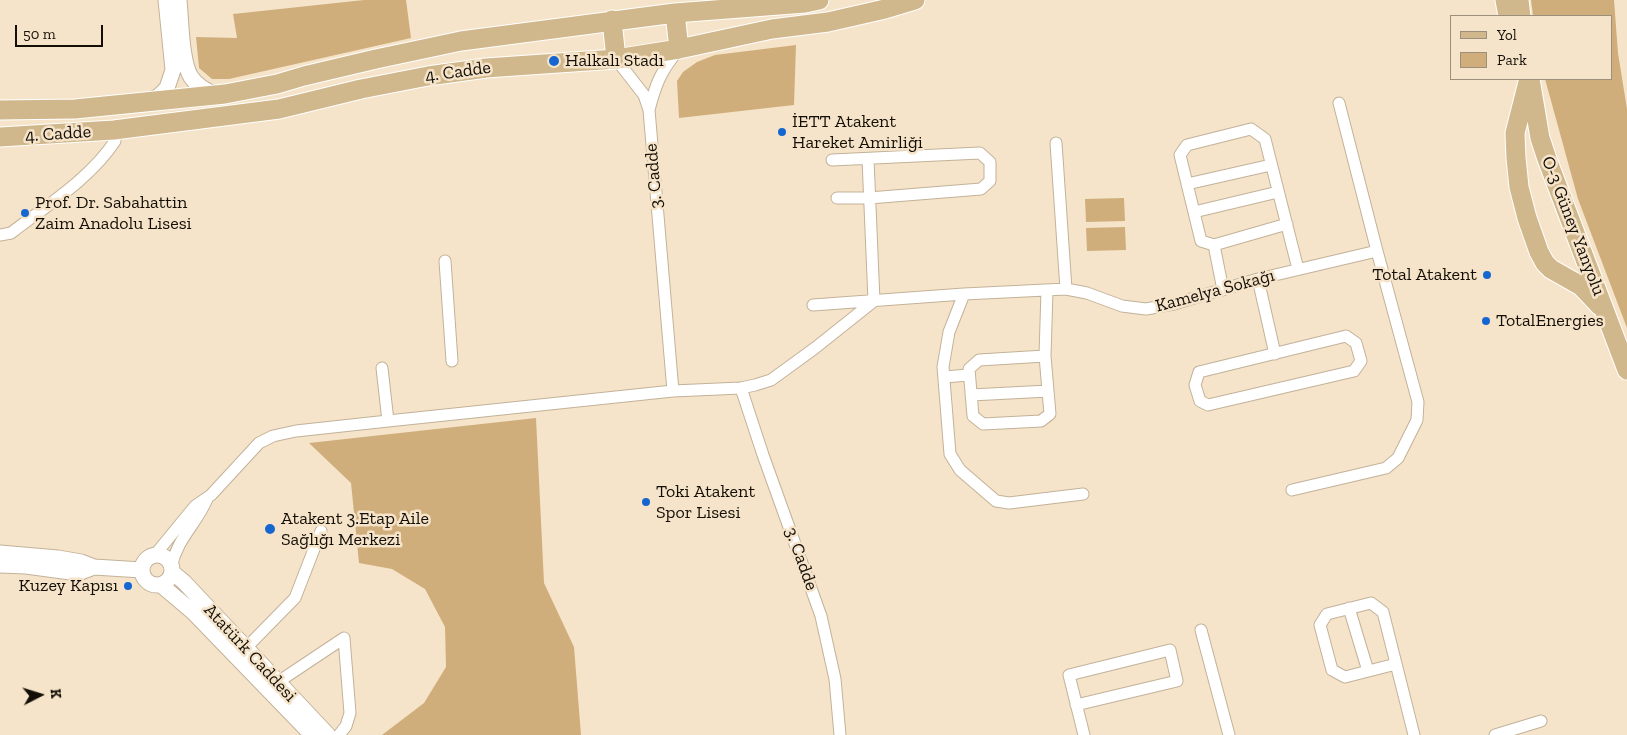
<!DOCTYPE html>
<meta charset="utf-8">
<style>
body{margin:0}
#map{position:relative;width:1627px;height:735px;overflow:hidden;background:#f6e4ca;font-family:"Zilla Slab",serif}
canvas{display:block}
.legend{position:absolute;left:1450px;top:15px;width:162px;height:65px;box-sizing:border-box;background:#f6e4ca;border:1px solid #9c8f7c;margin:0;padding:6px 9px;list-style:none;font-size:15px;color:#140f06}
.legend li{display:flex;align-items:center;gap:10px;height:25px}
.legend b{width:25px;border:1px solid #9c8f7c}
.north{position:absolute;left:15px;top:670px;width:50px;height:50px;-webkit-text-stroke:4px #f6e4ca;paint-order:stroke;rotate:85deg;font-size:14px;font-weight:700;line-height:20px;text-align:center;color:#140f06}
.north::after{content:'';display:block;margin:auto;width:18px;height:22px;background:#140f06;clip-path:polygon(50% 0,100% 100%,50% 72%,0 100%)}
.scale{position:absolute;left:15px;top:25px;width:88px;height:22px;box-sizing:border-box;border:2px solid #140f06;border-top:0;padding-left:6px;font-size:15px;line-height:18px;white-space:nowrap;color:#140f06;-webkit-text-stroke:4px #f6e4ca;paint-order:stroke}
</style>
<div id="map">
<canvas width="1627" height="735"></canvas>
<ul class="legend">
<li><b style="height:6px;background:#d1b88c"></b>Yol</li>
<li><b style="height:14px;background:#cfae7c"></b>Park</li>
</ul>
<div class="north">K</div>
<div class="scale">50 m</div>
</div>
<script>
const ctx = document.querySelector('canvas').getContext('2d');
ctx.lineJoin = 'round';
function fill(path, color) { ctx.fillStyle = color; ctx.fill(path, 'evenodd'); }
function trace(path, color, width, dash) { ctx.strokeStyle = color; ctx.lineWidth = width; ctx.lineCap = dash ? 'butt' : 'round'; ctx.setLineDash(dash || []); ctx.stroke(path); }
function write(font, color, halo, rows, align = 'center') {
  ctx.font = font + ' "Zilla Slab",serif'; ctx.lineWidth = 5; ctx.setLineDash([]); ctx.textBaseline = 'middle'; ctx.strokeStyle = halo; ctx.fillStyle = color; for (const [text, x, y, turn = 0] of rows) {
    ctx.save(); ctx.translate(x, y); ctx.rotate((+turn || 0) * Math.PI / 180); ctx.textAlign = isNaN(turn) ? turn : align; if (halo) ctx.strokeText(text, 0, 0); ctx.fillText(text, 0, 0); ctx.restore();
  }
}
const green = new Path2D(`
 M364,0H406L411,38L229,79H212L199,68L196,37L237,38L233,14Z
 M1531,0H1614L1618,53L1627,109V328L1578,199L1545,79H1611V16H1533Z
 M796,45L794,105L679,118L677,81L683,72L697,62L715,55Z
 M1124,198L1125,221L1086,222L1085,199Z
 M1125,227L1126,250L1087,251L1086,228Z
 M536,418L544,583L574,647L581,735H382L424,703L446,667L445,627L425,589L392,569L359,563L351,483L309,443Z`);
const minor = new Path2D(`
 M616,59L644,95L649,110L673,391
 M649,110C656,83 661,71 679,49
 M1056,143L1066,289
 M868,159L874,301
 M832,160L980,153L990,162V181L981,189L869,198H837
 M1187,184L1271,165
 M1194,212L1278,192
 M0,235L11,233C46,206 91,178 115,141L114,130
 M1214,245L1287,224
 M445,261L452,361
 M1258,279L1275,354
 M1223,290L1214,245L1201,241L1180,155L1187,145L1251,129L1265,139L1298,269
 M964,294L949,332L943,367L950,454L960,470L996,501L1009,503L1083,494
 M813,305L964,294L1066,289L1087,293L1122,306L1146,309L1174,304L1258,279L1377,251
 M1346,336L1356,343L1361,361L1354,371L1208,405L1200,401L1195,385L1199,372Z
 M1045,356L979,360L969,369L973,416L983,424L1041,421L1050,414L1045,356L1047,290
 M382,368L388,421
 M944,377L969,375
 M741,388L763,455L821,616L835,679L840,735
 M971,395L1048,391
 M1292,490L1386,468L1398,458L1417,420L1418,402L1377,251L1339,103
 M154,556L195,506L211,495L259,443L273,436L296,431L388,421L673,391L741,388L755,385L771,380L815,348L874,301
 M171,567C178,537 196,525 207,499
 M1349,608L1368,671
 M1201,630L1229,735
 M245,649L295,598L321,531
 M1396,664L1345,677L1332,670L1320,625L1327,614L1371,603L1383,612L1414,735
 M278,682L344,638L350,713L346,726L339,735
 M1076,705L1177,681L1170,650L1069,675L1084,735
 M1495,735L1541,721`);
const tertiary = new Path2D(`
 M179,0C181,19 181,61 191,77C197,86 206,91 216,95
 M148,102L159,96L167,88L173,70L166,0
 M0,553L58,558L81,562L94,567L142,570
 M142 570a15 15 0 1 1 30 0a15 15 0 1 1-30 0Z
 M0,565L26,566L78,573L94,567
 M172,572L184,582L328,735
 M161,585L193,612L312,735`);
const primary = new Path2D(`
 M1505,0L1508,16
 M1519,0L1521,16
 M675,13L679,49
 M612,20L616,59
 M1530,79L1540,138L1547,159L1627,370
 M1528,82L1515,133L1516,158L1519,187L1527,218L1539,252L1545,263L1551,269L1581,286L1600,306
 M0,110L75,109L225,94L277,84L304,76L376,59L461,41L675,13L805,3L819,0
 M0,137L114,130L279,109L361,89L428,76L486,68L616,59L679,49L772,29L828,22L885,9L915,0`);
const markers = [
 [554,61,6,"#1566d0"],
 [782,132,5,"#1566d0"],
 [25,213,5,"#1566d0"],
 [1487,275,5,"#1566d0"],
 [1486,321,5,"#1566d0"],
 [646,502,5,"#1566d0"],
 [270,529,6,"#1566d0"],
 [128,586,5,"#1566d0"]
];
const poiNames = [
 ["Halkalı Stadı",565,61],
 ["İETT Atakent",792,122],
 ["Hareket Amirliği",792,143],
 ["Prof. Dr. Sabahattin",35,203],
 ["Zaim Anadolu Lisesi",35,224],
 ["Total Atakent",1477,275,"right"],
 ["TotalEnergies",1496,321],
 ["Toki Atakent",656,492],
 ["Spor Lisesi",656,513],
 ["Atakent 3.Etap Aile",281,519],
 ["Sağlığı Merkezi",281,540],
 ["Kuzey Kapısı",118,586,"right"]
];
const streetNames = [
 ["4. Cadde",458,72,-8],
 ["4. Cadde",58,134,-4],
 ["3. Cadde",654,176,-95],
 ["O-3 Güney Yanyolu",1573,226,69],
 ["Kamelya Sokağı",1215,291,-15],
 ["3. Cadde",801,559,70],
 ["Atatürk Caddesi",250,653,47]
];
fill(green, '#cfae7c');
trace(minor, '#c2b299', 13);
trace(tertiary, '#c2b299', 17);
trace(primary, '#fff', 21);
trace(minor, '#fff', 11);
trace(tertiary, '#fff', 15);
trace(primary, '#d1b88c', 19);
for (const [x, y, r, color] of markers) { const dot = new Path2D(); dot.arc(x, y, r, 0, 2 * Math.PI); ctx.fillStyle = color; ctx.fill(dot); trace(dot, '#f6e4ca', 2); }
write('18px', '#140f06', '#f6e4ca', poiNames, 'left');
write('18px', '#140f06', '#f6e4ca', streetNames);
</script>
